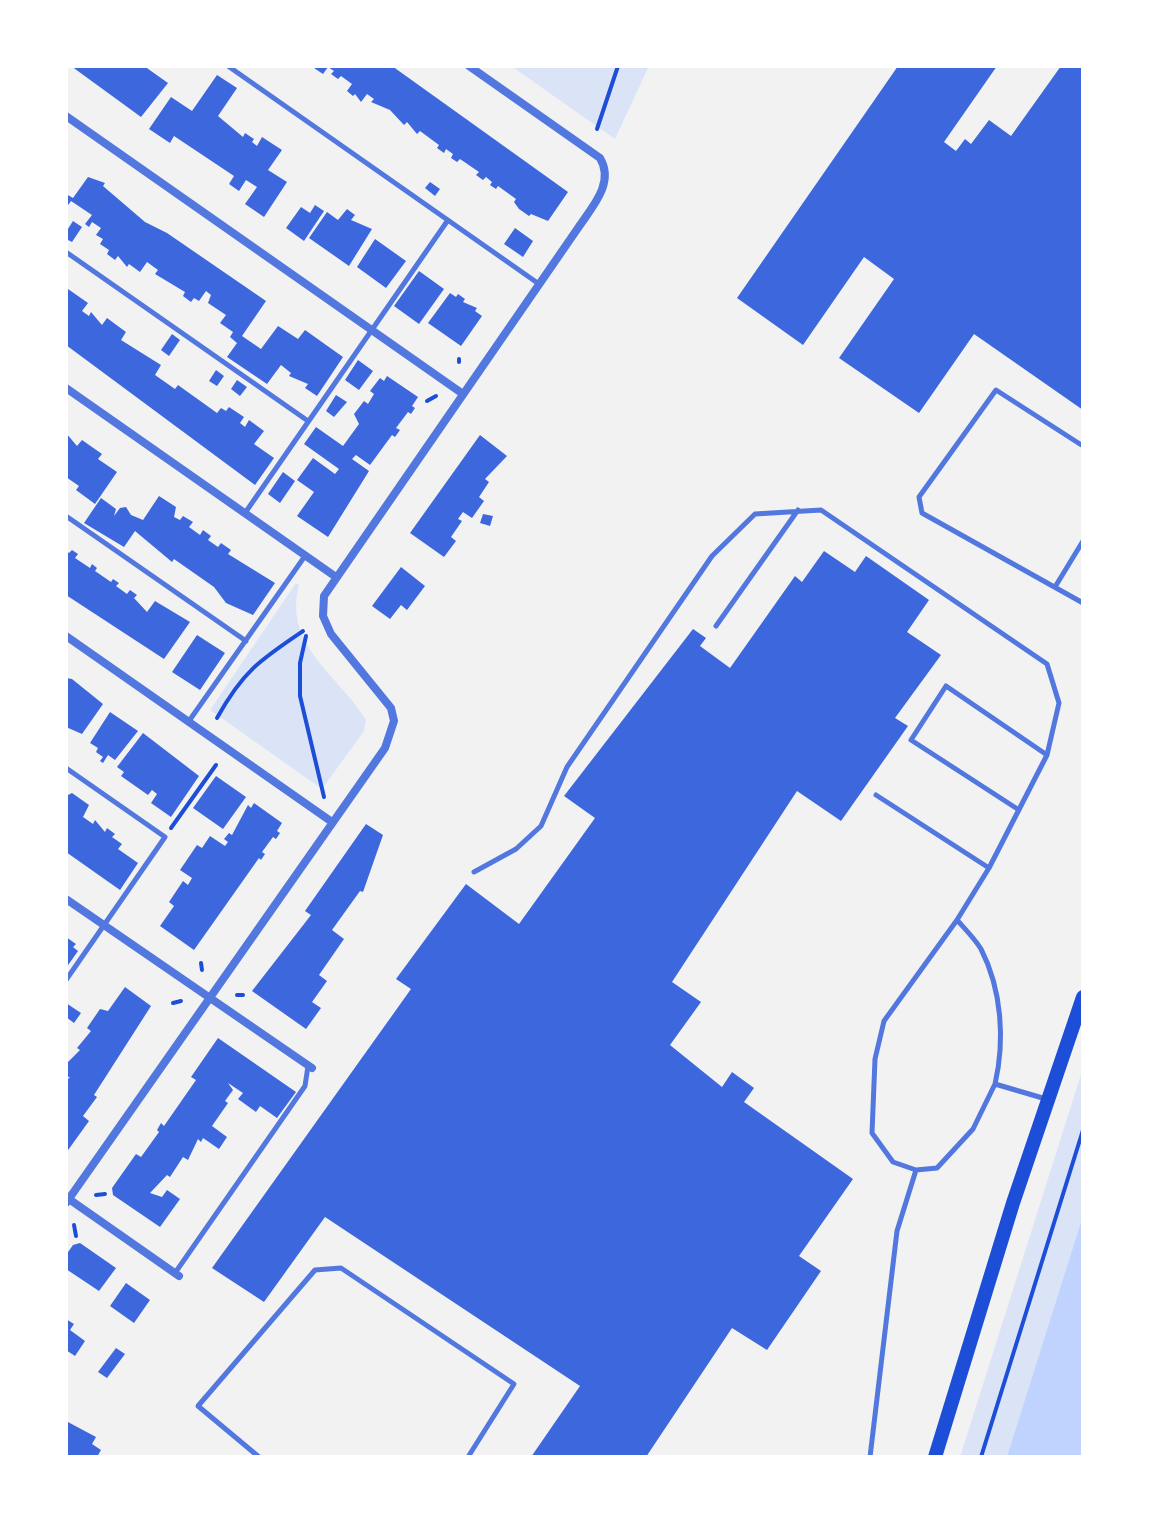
<!DOCTYPE html>
<style>
body{margin:0}
#map{position:relative;width:1149px;height:1523px;overflow:hidden;background:#f2f2f2;font-family:Raleway,sans-serif}
canvas{display:block}
.frame{position:absolute;inset:0;border:68px solid #fff;pointer-events:none}
</style>
<div id="map">
<canvas width="1149" height="1523"></canvas>
<div class="frame"></div>
</div>
<script>
const ctx = document.querySelector('canvas').getContext('2d');
ctx.lineJoin = 'round';
function fill(path, color) { ctx.fillStyle = color; ctx.fill(path, 'evenodd'); }
function trace(path, color, width, dash) { ctx.strokeStyle = color; ctx.lineWidth = width; ctx.lineCap = dash ? 'butt' : 'round'; ctx.setLineDash(dash || []); ctx.stroke(path); }
const green = new Path2D(`
 M511,66H649L615,139Z
 M296,583L299,585C283,646 338,674 366,720L364,731L322,789L210,710Z
 M1083,1068V1457H960Z`);
const water = new Path2D(`
 M1083,1216V1457H1007Z`);
const building = new Path2D(`
 M71,66H144L168,83L141,117Z
 M311,66H392L568,192L548,221L531,214L529,216L519,209L514,202L516,199L498,186L496,189L490,185L492,182L486,177L483,180L476,175L479,172L460,159L457,162L451,158L453,154L446,149L444,153L437,148L439,145L420,131L417,134L407,122L404,125L390,110L371,102L374,99L367,94L361,102L355,94L353,96L347,91L352,84L341,76L338,79L331,74L334,71L328,67L323,74Z
 M898,66H997L944,142L956,151L965,139L971,144L989,120L1011,136L1061,66H1083V410L974,334L919,413L839,358L894,279L864,257L803,345L737,298Z
 M217,75L237,88L218,116L243,137L245,133L254,139L252,142L257,146L262,137L282,150L268,170L287,182L264,217L245,204L257,187L246,180L239,191L229,184L234,176L174,136L170,143L149,129L171,97L192,111Z
 M88,177L105,183L103,186L145,222L167,233L266,301L242,336L261,349L278,326L298,339L305,330L343,357L317,396L305,388L308,384L289,376L291,373L281,365L267,384L227,357L237,343L230,337L233,332L220,323L226,315L208,303L211,295L206,291L199,301L194,298L191,302L183,296L185,292L155,274L158,270L147,262L140,272L129,264L127,267L118,256L115,260L107,254L109,250L100,244L103,239L96,235L101,228L92,222L89,227L85,224L92,215L71,201L66,208V194L73,198Z
 M430,182L440,189L435,196L425,188Z
 M315,205L324,211L304,241L286,228L301,207L310,213Z
 M347,209L355,215L351,220L372,229L349,266L309,238L327,212L338,220Z
 M73,221L82,227L72,242L66,239V232Z
 M515,228L533,241L523,257L504,244Z
 M375,239L406,261L386,288L357,267Z
 M419,271L444,289L419,324L394,306Z
 M68,289L88,303L82,311L89,316L91,312L102,325L107,318L126,332L121,340L161,365L155,375L175,389L178,385L217,413L221,408L226,411L229,407L244,417L240,423L245,427L249,420L264,431L254,444L274,458L255,485L66,345Z
 M450,293L456,297L458,294L465,299L463,302L477,308L475,311L482,316L461,346L428,323Z
 M172,334L180,340L169,356L161,350Z
 M358,360L373,371L359,390L345,380Z
 M216,370L224,376L217,386L209,381Z
 M387,376L418,397L412,406L415,408L411,414L408,412L396,428L400,430L395,437L392,435L370,465L356,455L352,459L369,471L328,537L297,516L314,492L297,480L313,458L335,474L339,469L304,444L316,427L343,446L359,424L354,414L364,401L368,404L374,394L370,391L380,378L384,381Z
 M237,380L247,387L240,396L231,389Z
 M336,395L347,402L334,417L326,411Z
 M66,433L77,446L82,440L102,454L98,459L117,472L95,504L76,490L79,486L66,477Z
 M480,435L507,456L485,479L489,482L479,497L484,501L472,518L463,512L458,519L462,521L451,537L456,541L444,557L410,533Z
 M283,472L295,481L280,503L268,494Z
 M159,496L176,507L174,517L180,520L183,516L193,522L189,527L200,535L203,530L211,536L208,540L218,547L221,543L231,550L228,554L275,583L253,615L226,603L214,587L174,559L172,562L135,531L124,547L84,523L101,498L116,509L114,516L120,508L126,507L131,515L143,520Z
 M483,514L493,516L490,526L480,523Z
 M72,550L78,554L75,558L90,568L92,564L97,568L95,571L111,582L113,579L119,583L116,586L127,594L130,590L137,595L134,598L147,612L155,601L190,622L164,659L66,595V551L69,553Z
 M824,551L855,572L866,556L929,600L907,632L941,655L895,718L908,726L841,821L797,791L672,982L701,1002L670,1045L722,1087L732,1072L754,1088L744,1102L853,1179L799,1256L821,1271L767,1350L732,1328L646,1457H531L580,1386L325,1217L264,1302L212,1268L411,989L396,979L466,884L519,924L595,818L564,796L693,629L706,638L700,646L730,668L795,576L802,582Z
 M401,567L425,586L407,610L401,605L390,619L372,606Z
 M197,635L225,653L200,690L172,672Z
 M66,678L72,679L103,704L82,734L66,727Z
 M110,712L138,731L115,760L108,755L103,763L100,761L103,757L96,752L98,748L90,743Z
 M143,733L199,776L171,817L151,803L157,794L152,790L148,795L121,776L124,772L117,767Z
 M216,776L246,797L223,829L193,808Z
 M72,793L89,805L83,817L93,824L95,820L105,832L107,828L115,834L112,837L122,844L118,849L138,863L120,890L66,852V796Z
 M254,803L282,823L277,831L280,833L276,839L273,837L262,852L265,854L261,860L259,858L194,950L160,926L174,906L169,902L183,881L188,885L192,878L180,870L197,845L202,848L210,836L225,846L228,842L224,839L229,833L232,835L248,805L251,808Z
 M366,824L383,835L363,892L360,891L332,930L344,939L319,975L327,981L312,1002L321,1008L306,1029L252,991L311,915L305,911Z
 M66,937L76,944L73,947L78,951L66,968Z
 M125,987L151,1006L94,1095L97,1097L83,1116L89,1121L66,1153V1079L70,1078L66,1075V1064L80,1050L77,1048L91,1031L87,1028L100,1009L108,1011Z
 M66,1003L81,1013L74,1023L66,1017Z
 M218,1038L296,1092L277,1118L260,1106L256,1112L238,1099L243,1093L228,1083L233,1090L225,1101L228,1103L212,1126L227,1137L219,1149L203,1138L201,1142L198,1139L188,1160L183,1157L170,1177L167,1175L150,1193L162,1197L167,1190L180,1199L160,1227L113,1195L112,1188L136,1154L141,1157L159,1132L157,1130L161,1123L164,1126L196,1080L191,1077Z
 M80,1243L116,1268L99,1291L66,1269V1255L73,1245Z
 M126,1283L150,1300L134,1323L110,1306Z
 M66,1319L74,1324L70,1330L85,1341L75,1356L66,1350Z
 M116,1348L125,1354L107,1378L98,1372Z
 M66,1421L96,1437L92,1444L101,1450L97,1457H66Z`);
const path = new Path2D(`
 M597,129L618,66
 M459,362V359
 M427,401L436,396
 M306,636L300,663V696L324,797
 M217,718C243,671 260,660 303,631
 M171,828L216,765
 M201,963L202,970
 M237,995H243
 M173,1003L181,1001
 M96,1195L105,1194
 M74,1225L76,1236
 M981,1457L1083,1130`);
const service = new Path2D(`
 M228,66L539,284
 M66,252L308,421
 M1083,446L996,390L919,497L922,513L1083,603
 M245,513L448,220
 M66,516L246,641
 M1055,587L1083,541
 M716,626L798,510
 M189,721L305,556
 M66,768L165,837L66,980
 M876,795L989,868
 M1019,810L911,740L946,686L1047,755
 M474,872L516,849L541,826L567,767L712,556L755,514L821,510L1047,664L1059,703L1047,755L989,868L957,920L884,1021L875,1059L872,1133L893,1162L916,1170L937,1168L973,1129L995,1084L1046,1099
 M957,920C965,929 975,939 981,949C1002,990 1005,1041 995,1084
 M175,1273L305,1086L308,1066
 M259,1457L198,1406L315,1270L341,1268L514,1384L468,1457
 M870,1457L897,1231L916,1170`);
const minor = new Path2D(`
 M66,116L463,394
 M66,388L336,577
 M66,636L332,822
 M66,899L312,1068
 M66,1197L179,1276
 M66,1203L385,748L394,721L391,708L331,634L323,616L324,596L578,228C592,207 615,183 600,158L469,66`);
const secondary = new Path2D(`
 M935,1457L1013,1203L1083,997`);
fill(green, '#dbe4f7');
fill(water, '#bfd3fe');
fill(building, '#3d67dc');
trace(path, '#1d4ed8', 4);
trace(service, '#5277de', 5);
trace(minor, '#5277de', 8);
trace(secondary, '#1d4ed8', 14);
</script>
